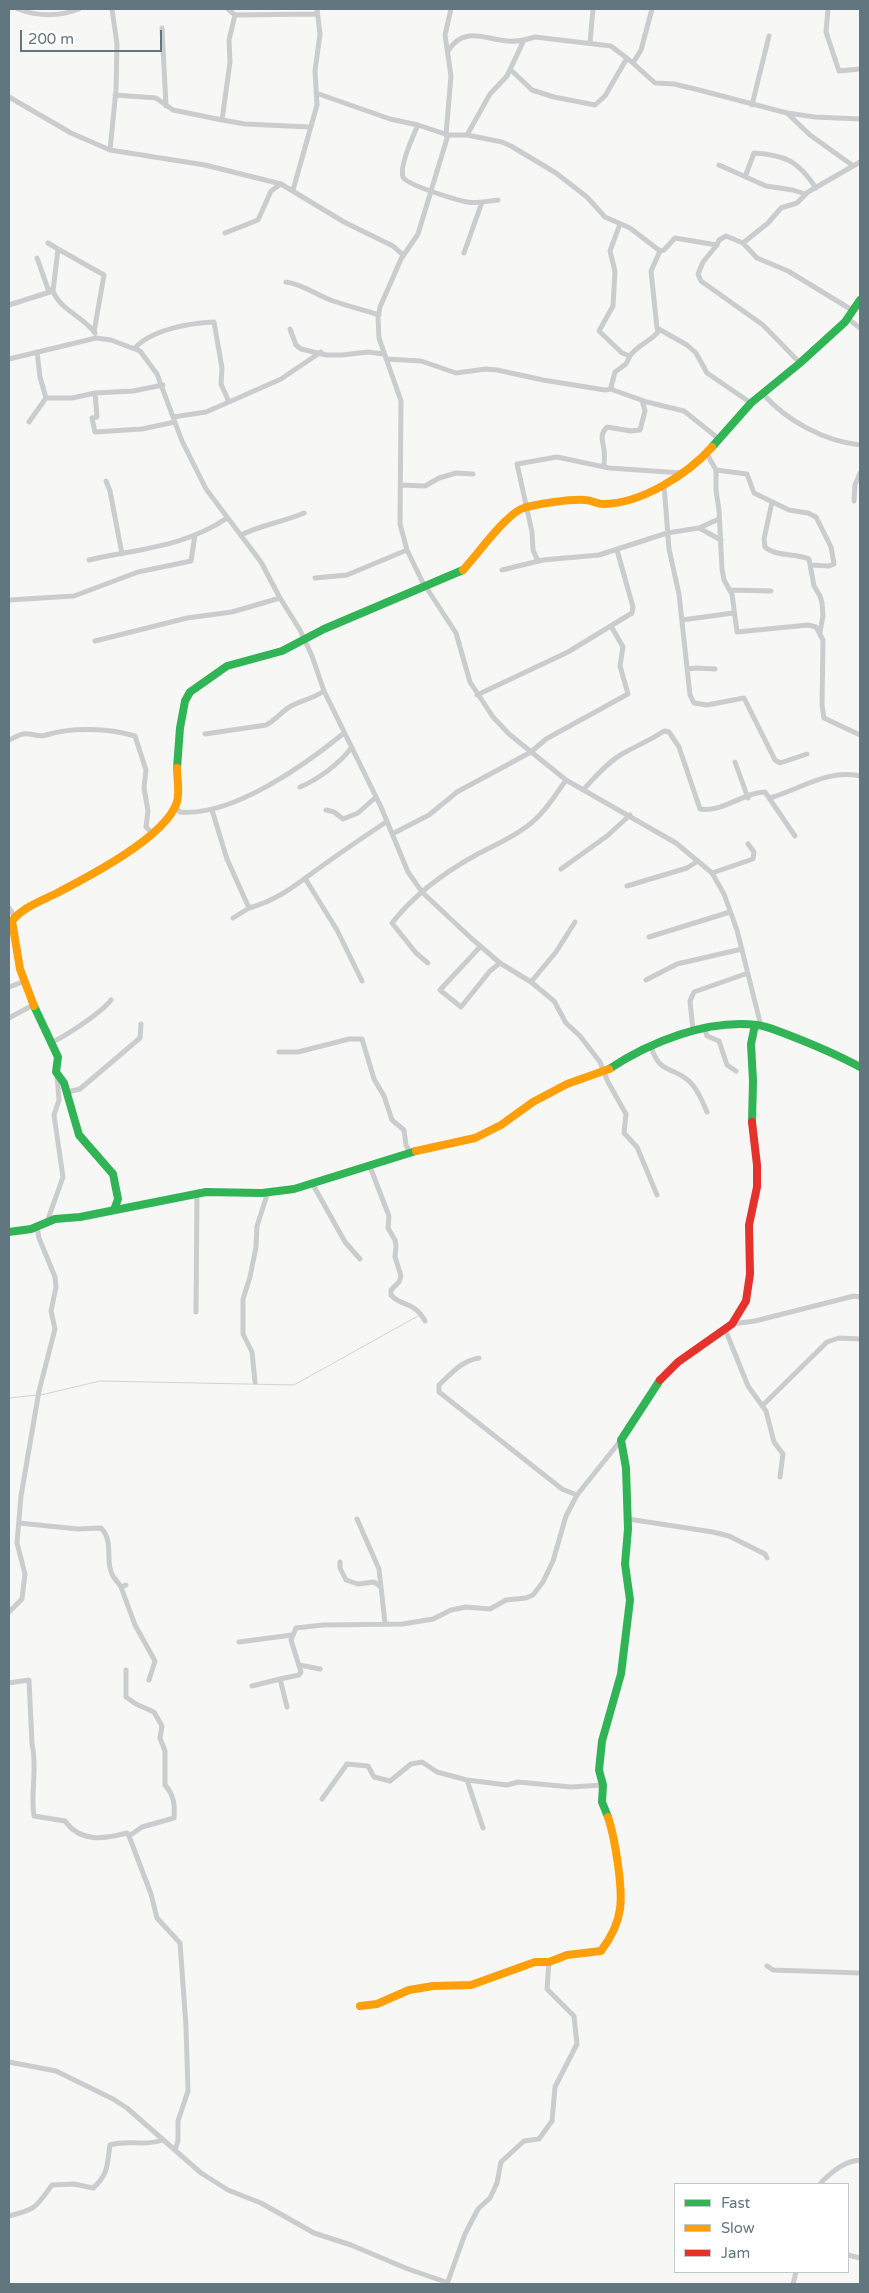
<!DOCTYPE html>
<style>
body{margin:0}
#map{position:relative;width:869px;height:2293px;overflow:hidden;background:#f7f7f6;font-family:"Varela Round",sans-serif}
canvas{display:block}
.frame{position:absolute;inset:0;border:10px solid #627680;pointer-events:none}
.legend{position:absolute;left:674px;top:2183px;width:175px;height:90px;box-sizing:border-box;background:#fff;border:1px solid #c0c8cc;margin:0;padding:6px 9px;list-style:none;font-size:15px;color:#627680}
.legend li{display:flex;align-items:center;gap:10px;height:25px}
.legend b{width:25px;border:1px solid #c0c8cc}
.scale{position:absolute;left:20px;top:30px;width:142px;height:22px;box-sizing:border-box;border:2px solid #627680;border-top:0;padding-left:6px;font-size:15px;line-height:18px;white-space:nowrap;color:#627680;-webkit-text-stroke:4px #fff;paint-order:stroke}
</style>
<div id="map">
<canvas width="869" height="2293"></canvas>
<div class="frame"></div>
<ul class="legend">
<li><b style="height:6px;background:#30b455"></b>Fast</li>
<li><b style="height:6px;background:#ff9f0a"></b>Slow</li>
<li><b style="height:6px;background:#e5322d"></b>Jam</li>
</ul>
<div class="scale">200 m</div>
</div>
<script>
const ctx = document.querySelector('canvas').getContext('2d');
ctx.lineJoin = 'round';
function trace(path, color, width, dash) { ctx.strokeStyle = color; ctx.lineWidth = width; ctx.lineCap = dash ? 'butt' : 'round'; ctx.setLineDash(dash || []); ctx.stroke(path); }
const stream = new Path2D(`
 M41,1395L100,1381L294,1385L418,1316
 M9,1398L37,1395`);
const street = new Path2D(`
 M18,9C39,17 58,17 79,9
 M228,9L235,15
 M828,9L826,32L839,71L860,69
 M162,28L166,106
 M590,43L593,9
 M448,51C467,20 493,47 524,40
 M633,63L641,50L652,9
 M511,70L532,90L554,97L595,105L605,96L627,58
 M316,93L390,119L418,125L448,135H467L502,142L511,146L556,173L587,197L605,217L630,228L660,251L664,250L675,238L717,245L719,240L726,236L743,243L768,223L781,208L797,203L808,192L860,162
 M115,95L156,98L173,110L222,120L230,62L229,40L235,15L317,14
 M9,97L71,133L110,150L205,165L281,184L344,222L393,246L403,255
 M752,105L769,36
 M788,114L810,135L852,165
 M222,120L245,124L310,127
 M418,125C413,136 399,166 403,177C406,185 457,200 467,202C477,204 488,201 498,200
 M446,135L451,76L445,35L451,9
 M448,135L418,234L401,259L380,307L378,317L379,338L401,401L400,524L407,550L422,581L456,633L470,682L493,717L509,734L566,780L676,843L712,873L724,894L737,930L761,1026
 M467,135L490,94L507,76L524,40L535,37L611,46L633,63L655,83L674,84L699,90L787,113L815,117L860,119
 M110,150L116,90L117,44L112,9
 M719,165L766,186L793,190L805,194
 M745,177L754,153C786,155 798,161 816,188
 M293,190L317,105L315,71L320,34L317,9
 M620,224L610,251L615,271L613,306L599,331L622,353L630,356C637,345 650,342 658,332L657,328
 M225,233L258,220L271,191L281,184
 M743,243L757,258L788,271L852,310
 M717,245L703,262L698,274L701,281L763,325L800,363
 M58,249L104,275L94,332
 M660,251L651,271L657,328L687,345L696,353L707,373L751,403
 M464,253L482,202
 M37,258L48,289L53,291C61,311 83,316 95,333
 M286,282C303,284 316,295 333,301C348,306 363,310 379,315
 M9,305L53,291L58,249L48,243
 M847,318L860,328
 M290,329L296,345L301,349L326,355H342L368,352L384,354
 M135,348C151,330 189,323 214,322L222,368L221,384L229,402L206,412L173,417
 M37,352L40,377L46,398
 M630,356L626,364L615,372L611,387L613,390L647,402L684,411L719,439
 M9,359L96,338L111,340L140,351L157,374L182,441L206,489L261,562L280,598L300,630L312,656L324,691L381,807L408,872L422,892L471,938L500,963L531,982L554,1001L566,1023L580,1036L600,1062L608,1082L626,1114L624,1133L637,1147L657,1195
 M386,359L421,361L456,373L486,369L497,370L543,380L605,390L612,389
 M95,393L97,417L92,418L95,432L142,429L175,422
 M763,394C787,421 824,441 860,445
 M229,402L281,379L321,352
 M29,422L46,398H72L95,393L133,391L163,385
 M707,454L716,470V490L719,510L722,569L724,580L732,594L737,632L808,625L816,627L823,640L822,705L824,718L860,735
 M604,467C604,462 605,455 604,450C603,441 599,435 607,427L631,431L640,430L645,411L642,400
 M716,470L747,474L754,493L789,510L808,513L816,517L831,547L834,564L829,566L810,565
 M106,481L110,491L122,554
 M401,485L425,486L439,478L456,473L473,474
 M664,485L669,549L679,594L690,695L694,703L707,705L744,698L775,760L780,763L807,754
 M854,501L855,485L860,473
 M772,502L764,539L765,547C776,557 796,553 809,559L814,586L820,596L822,603L823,616L820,632
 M699,528L721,540
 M241,535C261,525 283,522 304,513
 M89,560C137,549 185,547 227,518
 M538,561L533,550L532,532L517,464L557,457L609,468L682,473
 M502,570L543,560L599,555L667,533L699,528L719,519
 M315,578L347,575L407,550
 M730,590L771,591
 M9,600L74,596L138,572L191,561L195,535
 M682,620L733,613
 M95,641L187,618L232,612L280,598
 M688,669L696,668L715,669
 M477,695L568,652L632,613L633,607L617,550
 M205,734L266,725C276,720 282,711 291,706C303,700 312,699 324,691
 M9,740C14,738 18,735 23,734C30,732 39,738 46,735C72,727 108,728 135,736L146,770L144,788L148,811L146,827L152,833
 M735,762L748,798
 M300,787C319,779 339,764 352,747
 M584,789C595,777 608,762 622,754C636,746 651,740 664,731L669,732L679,747L700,809C722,813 744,792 765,792L795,836
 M770,798C801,789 827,769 860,776
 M176,808L180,812C232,817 305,765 344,733
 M212,810L227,859L249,908L233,918
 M326,810L334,812L343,819L358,813L376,797
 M392,834L429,815L457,792L531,752L546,739L628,694L620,666L623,647L611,626
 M561,869L607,836L630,815
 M712,873L753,859L754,852L748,844
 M306,880L337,930L362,981
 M627,886L687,868L698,861
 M9,908L15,917
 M249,908C279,900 298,883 322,866C343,851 365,836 386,822
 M649,937L730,912
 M480,947L440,990L461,1007L490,971L500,963
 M428,963L416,953L392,923C414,895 445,872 476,855C493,846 510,839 526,827C543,815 554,797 566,780
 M646,980L677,964L742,949
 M531,982L556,952L575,922
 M9,987L25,981
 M9,1018L33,1005
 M704,1027L707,1036L719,1041L727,1065L736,1071
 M693,1030L690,1001L694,992L748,973
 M50,1043C65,1037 102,1012 111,1000
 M651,1047C661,1076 672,1065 690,1082C699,1091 702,1101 707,1112
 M279,1052H298L349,1039H362L374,1079L384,1096L392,1120L404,1130L406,1145L410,1152
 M67,1092L80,1089L140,1038L141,1024
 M369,1164L389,1216L388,1228L395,1240L396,1246L395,1257L401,1276L399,1282L391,1290V1295C403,1308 413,1300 425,1321
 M312,1183L345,1242L360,1259
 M47,1222L63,1177L54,1115L59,1100L57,1075
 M196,1312L197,1194
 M732,1324L755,1321L854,1296L860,1297
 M725,1329L748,1386L766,1411L774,1442L783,1454L780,1477
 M479,1358C461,1361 452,1373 439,1385V1392L562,1489L577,1495
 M255,1382L252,1352L243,1334V1299L250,1277L256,1247L257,1226L268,1192
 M762,1406L827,1342L839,1338L860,1339
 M357,1519L379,1569L385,1623
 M628,1519L713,1532L729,1536L765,1554L767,1558
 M19,1523L78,1529L101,1528C114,1541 105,1560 112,1574C114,1579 119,1583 121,1587L126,1585
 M340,1562V1568L346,1580L358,1584L374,1582L381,1587
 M121,1587L135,1625L155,1661L149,1680
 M9,1612L22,1599L25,1574L17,1543L21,1496L39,1391L55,1329L51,1311L56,1287L55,1277L39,1238L37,1227
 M239,1642L292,1635
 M299,1665L320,1669
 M9,1683L29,1680L32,1744C38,1768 30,1792 34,1816L65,1821C81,1843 104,1839 127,1833L129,1836L142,1827L174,1818C175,1805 174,1795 165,1785V1751L160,1738L162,1726L154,1712L136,1704L126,1697V1670
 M252,1686L280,1679
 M287,1707L280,1679L299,1675L301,1672L291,1640L296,1628L323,1625L403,1624L433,1619L451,1610L466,1607L490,1609L506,1600L526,1598L533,1595L543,1582L553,1561L566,1516L577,1495L621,1440
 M467,1780L483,1828
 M322,1799L347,1764L368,1766L374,1777L390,1781L411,1764L422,1762L437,1772L467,1780L507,1785L518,1782L571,1787L603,1785
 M129,1836L151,1894L157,1918L180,1943L186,2026L188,2091L178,2121V2141L175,2150
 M767,1966L773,1970L860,1973
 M9,2062L56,2071L113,2099L127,2108L201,2173L228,2190L261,2203L314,2233L351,2245L408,2269L443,2281L447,2284
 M820,2184C830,2173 845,2161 860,2160
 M9,2216C37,2209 35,2208 52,2185L74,2184L93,2188C109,2174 107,2164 110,2145C130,2139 142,2147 163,2140
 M848,2255L860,2258
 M447,2284L465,2234L478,2209L490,2198L497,2183L501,2162L524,2141L539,2139L552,2121L555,2087L577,2044L574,2016L547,1989L549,1962
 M793,2284L796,2272`);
const fast = new Path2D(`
 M712,447L751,403L800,363L845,322L860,300
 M177,768L180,728L185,701L190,692L227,666L282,651L324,629L463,570
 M34,1006L58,1057L56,1072L64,1083L79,1135L113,1174L118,1199L114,1210
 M609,1069C650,1042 707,1019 757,1025C767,1026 777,1031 786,1034C812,1044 836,1054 860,1067
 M752,1122L753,1081L751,1044L755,1025
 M9,1232L31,1229L55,1219L80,1217L206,1192L262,1193L294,1189L416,1151
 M608,1817L602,1802L603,1785L599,1770L602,1741L621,1674L630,1600L625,1564L628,1529L626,1468L621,1440L660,1380`);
const slow = new Path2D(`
 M463,570C477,555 504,517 521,509C532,504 572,499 585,500C591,500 597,504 603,504C641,504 688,474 712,447
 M34,1006L20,969L12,921C23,907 41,901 57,893C88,877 166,837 177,802C180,792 177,778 177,768
 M416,1151L475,1138L501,1125L533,1102L567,1084L609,1069
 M360,2006L377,2004L409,1990L433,1986L471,1985L535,1962H549L567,1955L601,1951C610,1939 618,1924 620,1909C623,1888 615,1838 608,1817`);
const jam = new Path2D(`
 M660,1380L678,1362L732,1324L746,1301L750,1274L749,1225L757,1187V1165L752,1122`);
trace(stream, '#cbd5d6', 1);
trace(street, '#cbcccd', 5);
trace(fast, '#30b455', 8);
trace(slow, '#ff9f0a', 8);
trace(jam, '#e5322d', 8);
</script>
